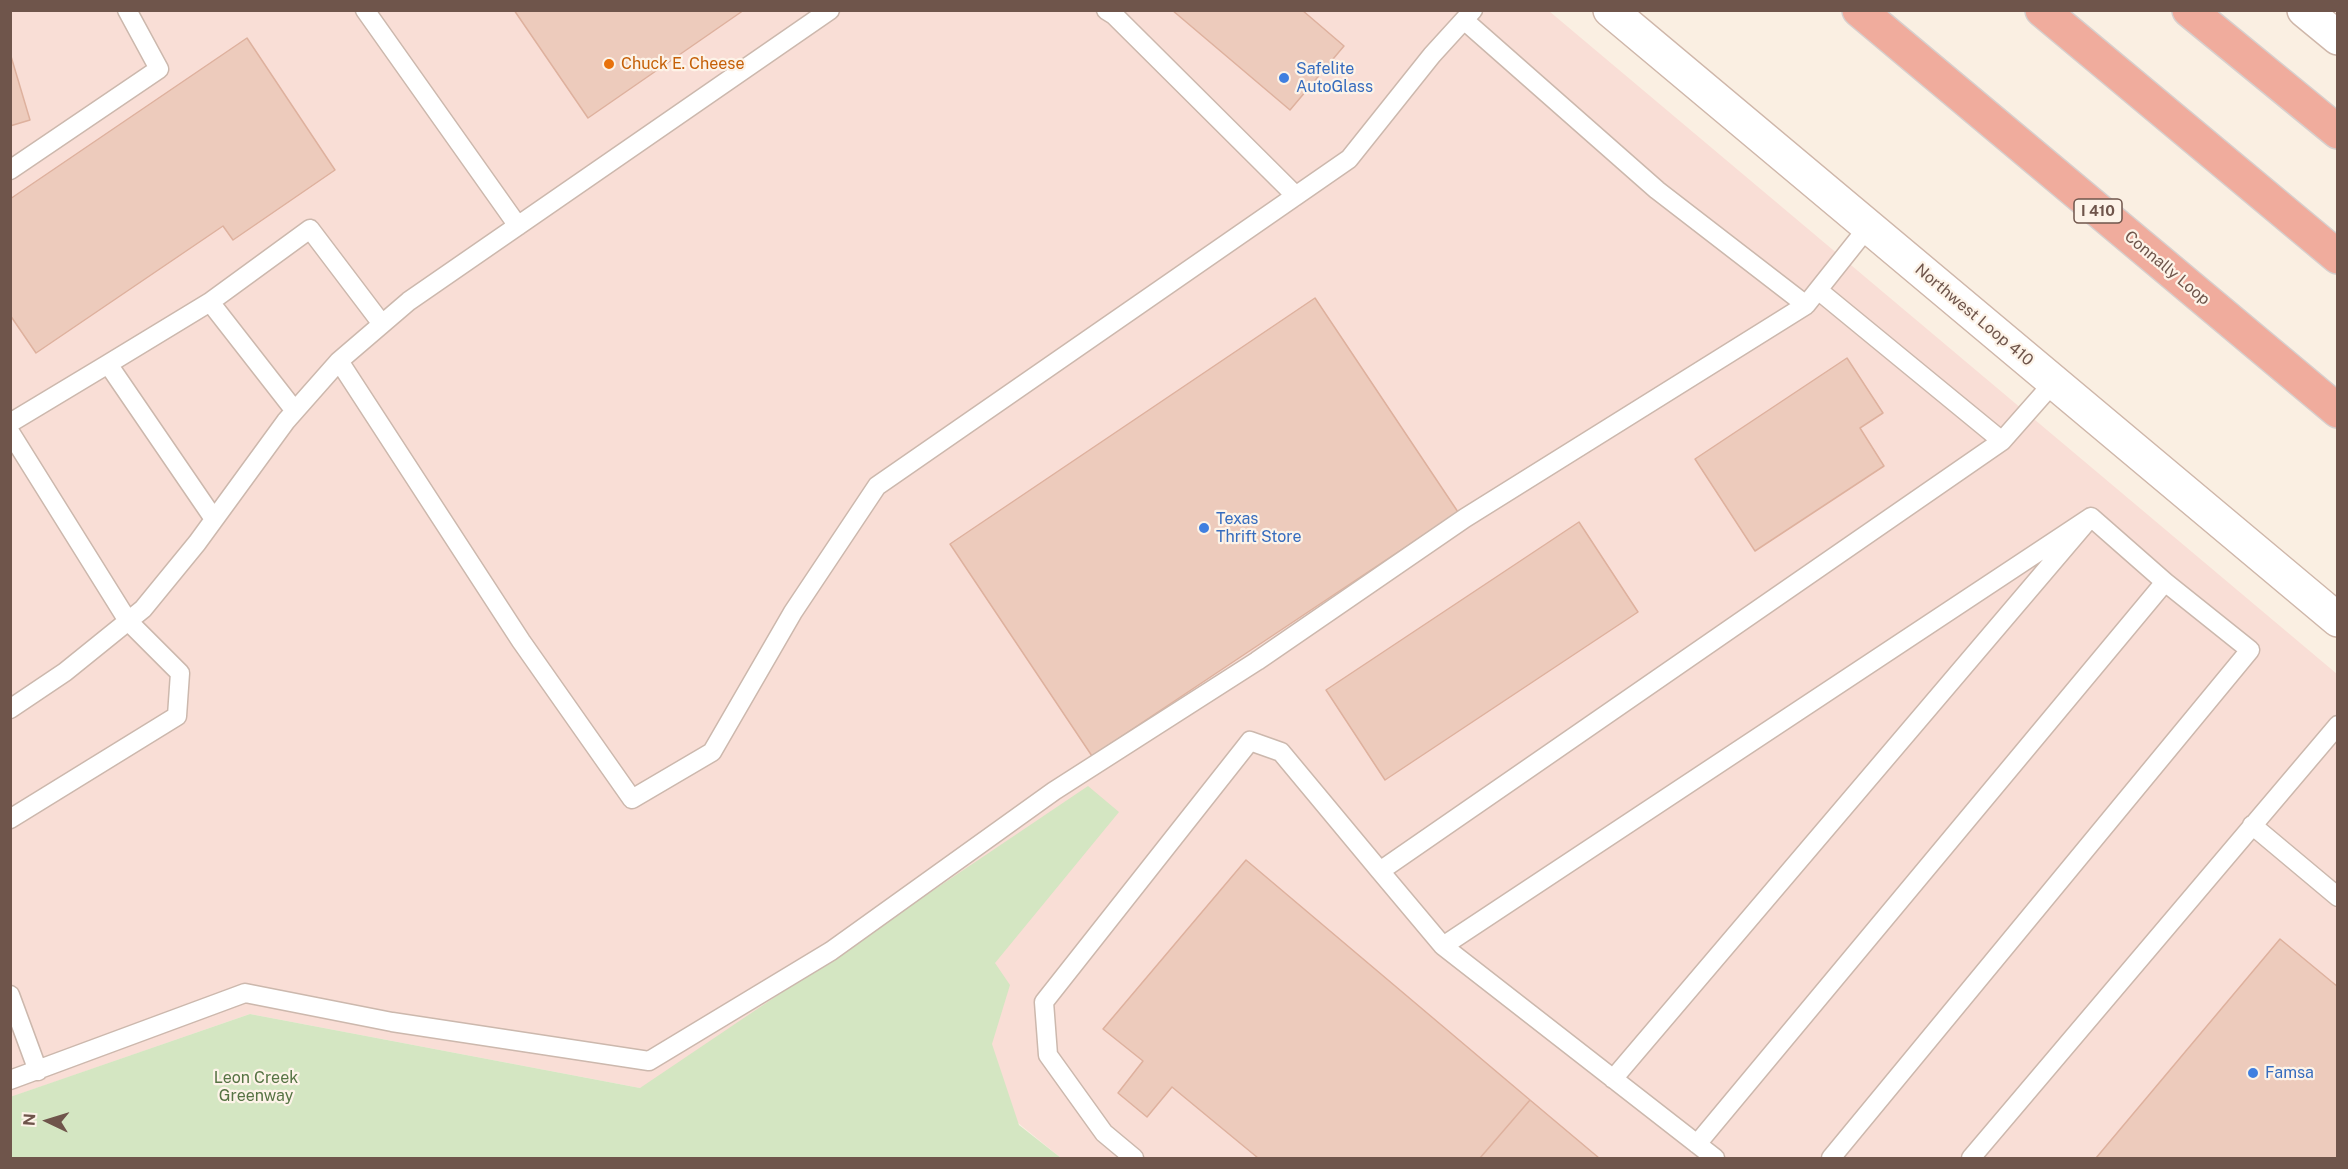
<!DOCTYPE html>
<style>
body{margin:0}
#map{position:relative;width:2348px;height:1169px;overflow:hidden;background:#faefe2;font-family:"Public Sans",sans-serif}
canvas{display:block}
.frame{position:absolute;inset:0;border:12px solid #6f554b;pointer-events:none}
.north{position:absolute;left:18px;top:1091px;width:60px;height:60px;-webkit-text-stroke:4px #fdf3e8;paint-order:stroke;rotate:274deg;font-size:16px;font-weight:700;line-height:24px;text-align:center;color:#6f554b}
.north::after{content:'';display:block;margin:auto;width:21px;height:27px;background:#6f554b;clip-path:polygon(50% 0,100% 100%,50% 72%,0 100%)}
</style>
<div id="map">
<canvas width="2348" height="1169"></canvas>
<div class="frame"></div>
<div class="north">N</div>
</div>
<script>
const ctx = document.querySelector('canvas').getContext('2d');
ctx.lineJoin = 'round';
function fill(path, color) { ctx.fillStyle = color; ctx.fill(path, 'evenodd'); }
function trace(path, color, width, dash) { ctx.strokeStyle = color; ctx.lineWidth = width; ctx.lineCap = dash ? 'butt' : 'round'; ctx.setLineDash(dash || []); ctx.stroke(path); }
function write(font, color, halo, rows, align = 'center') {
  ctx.font = font + ' "Public Sans",sans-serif'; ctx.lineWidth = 4.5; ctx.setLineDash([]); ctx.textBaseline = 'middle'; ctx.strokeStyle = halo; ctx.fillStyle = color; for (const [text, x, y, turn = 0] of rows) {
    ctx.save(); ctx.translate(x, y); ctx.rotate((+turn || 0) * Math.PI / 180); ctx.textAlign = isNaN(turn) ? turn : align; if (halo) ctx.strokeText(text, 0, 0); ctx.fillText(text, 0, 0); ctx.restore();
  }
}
const commercial = new Path2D(`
 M10,11H1549L2337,674V1158H1061L942,1061L640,1088L250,1014L11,1097Z`);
const green = new Path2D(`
 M1088,786L1119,812L995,963L1010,985L992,1044L1019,1125L1061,1158H11L10,1097L250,1014L640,1088Z`);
const building = new Path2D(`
 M514,10H744L588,118Z
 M1172,10H1302L1344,46L1290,110Z
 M247,38L335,170L233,240L223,226L36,353L10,315V199Z
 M10,53L30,120L10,126Z
 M1315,298L1458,512L1092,756L950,544Z
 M1847,358L1883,413L1860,428L1884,466L1755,551L1695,459Z
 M1579,522L1638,612L1385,780L1326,690Z
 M1246,860L1530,1100L1480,1158H1258L1172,1087L1147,1117L1118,1093L1143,1061L1103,1029Z
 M2280,939L2338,987V1158H2096Z
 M1530,1100L1599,1158H1480Z`);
const service = new Path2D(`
 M365,10L518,226
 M1106,10L1114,15L1296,196
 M1464,20L1657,190L1806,305L1868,227
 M10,170L159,69L127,10
 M1818,290L2002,441
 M210,302L108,364L214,519
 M339,361L521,641L632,799L712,752L793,612L877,486L1349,159L1432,55L1473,10
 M2054,382L2002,441L1380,871L1443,946L2091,517
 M295,411L210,302L310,229L382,324
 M10,423L108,364
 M10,432L128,621L180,673L177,716L10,819
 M10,709L65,672L143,609L197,543L286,421L339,361L409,301L830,10
 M2252,825L2338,897
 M1443,946L1715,1158
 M10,995L38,1071
 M1613,1079L2091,517L2165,582
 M10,1080L245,993L392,1022L649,1061L831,951L1054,791L1257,661L1465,518L1806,305
 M1697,1144L2165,582L2250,650L1831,1158
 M1134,1158L1104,1133L1048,1055L1044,1002L1250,741L1281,752L1380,871
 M1971,1158L2338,725`);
const secondary = new Path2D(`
 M1610,10L2338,620
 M2304,10L2338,38`);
const motorway = new Path2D(`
 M1859,10L2338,411
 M2042,10L2338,257
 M2189,10L2338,132`);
const markers = [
 [609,64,6,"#e8710a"],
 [1284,78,6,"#3f7fe0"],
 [1204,528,6,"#3f7fe0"],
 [2253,1073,6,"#3f7fe0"]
];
const shields = [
 [2098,211,48]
];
const shieldNames = [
 ["I 410",2098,211]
];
const foodNames = [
 ["Chuck E. Cheese",621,64]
];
const shopNames = [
 ["Safelite",1296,69],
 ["AutoGlass",1296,87],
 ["Texas",1216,519],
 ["Thrift Store",1216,537],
 ["Famsa",2265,1073]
];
const streetNames = [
 ["Connally Loop",2167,268,40],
 ["Northwest Loop 410",1974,315,40]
];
const parkNames = [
 ["Leon Creek",256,1078],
 ["Greenway",256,1096]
];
fill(commercial, '#f9ded6');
fill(green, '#d4e6c2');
fill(building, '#edcbbc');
trace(building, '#deb19e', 1.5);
trace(service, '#ccb8ad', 21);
trace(secondary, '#cfb7aa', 36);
trace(motorway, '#d7cfcd', 36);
trace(service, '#fff', 18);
trace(secondary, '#fff', 33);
trace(motorway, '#f0ac9d', 33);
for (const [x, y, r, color] of markers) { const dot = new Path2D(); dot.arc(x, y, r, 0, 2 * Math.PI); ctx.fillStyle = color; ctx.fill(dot); trace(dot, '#fdf3e8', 2); }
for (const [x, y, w] of shields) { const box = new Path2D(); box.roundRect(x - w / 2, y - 12, w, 24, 4.5); ctx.fillStyle = '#fdf3e8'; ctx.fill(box); trace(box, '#6f554b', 1.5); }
write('bold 15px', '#6f554b', null, shieldNames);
write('16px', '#c56008', '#fdf3e8', foodNames, 'left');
write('16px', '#366cbe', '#fdf3e8', shopNames, 'left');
write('16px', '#6f554b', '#fdf3e8', streetNames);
write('16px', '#567444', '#fdf3e8', parkNames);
</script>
